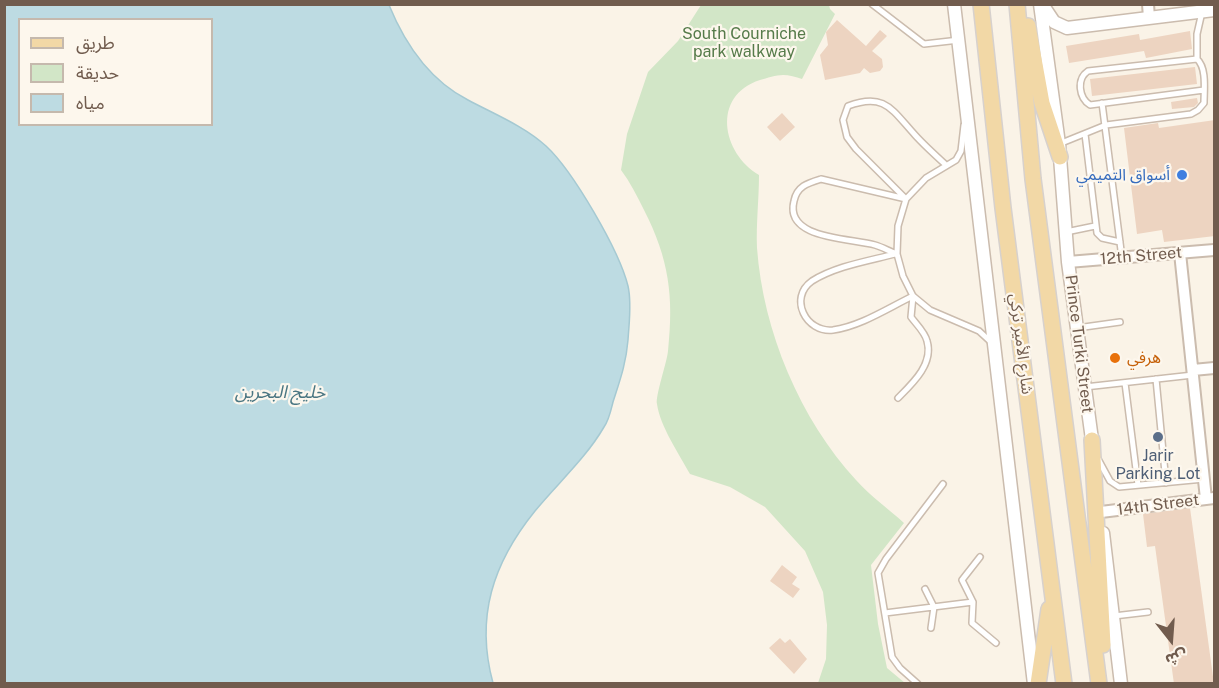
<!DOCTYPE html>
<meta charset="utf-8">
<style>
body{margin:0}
#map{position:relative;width:1219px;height:688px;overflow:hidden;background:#faf3e7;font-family:"Public Sans","Noto Sans Arabic",sans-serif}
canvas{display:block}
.frame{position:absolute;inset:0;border:6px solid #715c4e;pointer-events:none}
.legend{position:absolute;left:18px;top:18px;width:195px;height:108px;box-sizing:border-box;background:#fdf7ed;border:2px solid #c5b9ad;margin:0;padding:8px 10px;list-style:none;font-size:18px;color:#715c4e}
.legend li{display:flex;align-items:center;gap:12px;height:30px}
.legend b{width:30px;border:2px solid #c5b9ad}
.north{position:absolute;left:1141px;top:610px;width:60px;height:60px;-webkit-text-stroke:4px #fdf7ed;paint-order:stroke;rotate:163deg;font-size:16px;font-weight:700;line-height:24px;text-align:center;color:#715c4e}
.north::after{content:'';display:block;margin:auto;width:21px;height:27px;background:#715c4e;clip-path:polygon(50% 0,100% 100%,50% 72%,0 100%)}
</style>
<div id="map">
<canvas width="1219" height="688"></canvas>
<div class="frame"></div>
<ul class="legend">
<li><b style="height:8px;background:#f2d8a6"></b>طريق</li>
<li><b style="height:16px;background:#d2e6c7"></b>حديقة</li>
<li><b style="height:16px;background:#bddbe2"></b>مياه</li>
</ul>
<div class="north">ش</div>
</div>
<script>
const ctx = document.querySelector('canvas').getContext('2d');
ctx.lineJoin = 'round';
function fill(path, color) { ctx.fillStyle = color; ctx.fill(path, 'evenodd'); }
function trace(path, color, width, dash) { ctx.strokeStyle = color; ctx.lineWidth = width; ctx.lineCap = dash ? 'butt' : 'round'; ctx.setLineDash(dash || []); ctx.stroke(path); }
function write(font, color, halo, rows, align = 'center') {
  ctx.font = font + ' "Public Sans","Noto Sans Arabic",sans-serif'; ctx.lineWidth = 4.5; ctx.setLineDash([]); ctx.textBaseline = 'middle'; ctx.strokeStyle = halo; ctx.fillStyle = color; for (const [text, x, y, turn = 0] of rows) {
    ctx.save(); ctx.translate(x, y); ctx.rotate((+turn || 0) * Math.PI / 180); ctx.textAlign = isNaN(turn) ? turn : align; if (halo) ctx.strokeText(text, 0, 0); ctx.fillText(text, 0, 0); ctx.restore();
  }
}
const green = new Path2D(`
 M701,5H829L830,9L835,14L802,79C796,77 789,75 783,75C776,75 767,78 760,80C711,96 722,153 759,175C759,199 756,224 757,248C763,331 800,419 856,480C870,496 889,509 904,523L871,565L878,624L887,668L905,683H818L826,659L827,625L823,592L805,551L765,507L730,487L690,474C679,454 660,426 657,404C655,397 667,362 668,351C674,296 669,259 644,210C637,196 630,182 621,170L627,134L648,72L678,41Z`);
const water = new Path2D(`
 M4,5H389C405,44 429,80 468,100C494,114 524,126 546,146C573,171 619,250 628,286C632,303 629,323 628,340C626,364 620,380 613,402C611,410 609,420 604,427C586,458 558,483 535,511C493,563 475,617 493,683H5ZM20,20H212V124H20Z`);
const building = new Path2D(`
 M837,20L866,46L880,30L887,36L872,51L882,59L883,67L880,71L870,73L864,68L860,73L825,80L820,55L828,45L826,32Z
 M1190,31L1192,49L1146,58L1144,51L1069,63L1066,46L1139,34L1140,40Z
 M1195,67L1197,84L1092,96L1090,79Z
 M1197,98L1198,103L1194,107L1172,109L1171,102Z
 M782,113L795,127L780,141L767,127Z
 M1215,120V236L1164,242L1162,230L1137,234L1124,128L1158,123L1159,128Z
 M1190,508L1214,684H1174L1155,546L1147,547L1143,514Z
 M782,565L797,577L792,584L800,589L793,598L770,581Z
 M780,638L785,643L790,639L807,659L794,674L769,648Z`);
const service = new Path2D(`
 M872,4L924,44L959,40
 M1197,59V34L1202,12
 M1102,103L1122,258
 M964,125L961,151L956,160L926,178L906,199L898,226L897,254L903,276L913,296L930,310L979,331L991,342
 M1085,134L1097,233L1102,238L1120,242
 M1059,144L1106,125L1191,114L1198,110L1204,103C1204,90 1207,68 1197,59L1088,71C1076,79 1079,98 1090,105L1204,90
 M906,199L856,149L847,137L843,120L848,106C885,92 892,110 915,135C924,145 935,155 946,165
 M1066,232L1095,226
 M895,254C868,261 836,266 812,281C788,298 806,333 833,330C861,326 888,308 913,296
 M897,254C889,251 882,247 875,245C852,238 784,240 794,201C797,186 808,183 821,179L906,199
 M1077,328L1120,322
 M1156,379L1166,483
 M1125,383L1138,485
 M1085,387L1193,375
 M898,398C912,384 934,364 927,341C925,332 916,324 911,317L913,296
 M1098,459L1110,481L1119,487L1204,479
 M980,557L962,580L973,602L972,623L996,643
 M925,589L934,607L931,628
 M885,613L973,602
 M1114,616L1148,612
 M918,684L900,668L892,657L878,573L886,559L943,484`);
const minor = new Path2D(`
 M1148,4L1149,18
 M1180,253L1206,499
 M1068,262L1214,250
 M1193,370L1214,368
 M1101,512L1214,498`);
const tertiary = new Path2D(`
 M954,4L1034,684
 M1040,4L1059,144L1068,262L1093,447
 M1042,4L1054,22L1067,28L1214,10
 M1103,533L1121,684`);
const primary = new Path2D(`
 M981,4L1003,208L1064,684
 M1017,4L1033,179L1099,684
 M1028,26L1042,103L1060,157
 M1092,440L1103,645
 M1038,684L1049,609`);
const markers = [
 [1182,175,6,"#3f7fe0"],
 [1115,358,6,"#e8710a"],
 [1158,437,6,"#5c6f8a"]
];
const parkNames = [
 ["South Courniche",744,34],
 ["park walkway",744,52]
];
const shopNames = [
 ["أسواق التميمي",1170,175]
];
const streetNames = [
 ["12th Street",1141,256,-5],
 ["شارع الأمير تركي",1021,344,83],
 ["Prince Turki Street",1079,344,83],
 ["14th Street",1158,505,-7]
];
const foodNames = [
 ["هرفي",1127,358]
];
const serviceNames = [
 ["Jarir",1158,456],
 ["Parking Lot",1158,474]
];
const waterNames = [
 ["خليج البحرين",280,392]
];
fill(green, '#d2e6c7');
fill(water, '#bddbe2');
trace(water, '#a5c9d2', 1.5);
fill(building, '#edd4c1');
trace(service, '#cbbcae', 8);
trace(minor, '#cbbcae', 14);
trace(tertiary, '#cbbcae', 15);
trace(primary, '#d7d1cd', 18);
trace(service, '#fff', 5);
trace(minor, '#fff', 10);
trace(tertiary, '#fff', 12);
trace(primary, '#f2d8a6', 15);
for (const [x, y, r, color] of markers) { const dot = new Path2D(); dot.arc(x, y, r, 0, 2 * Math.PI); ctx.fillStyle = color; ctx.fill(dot); trace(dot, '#fdf7ed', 2); }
write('16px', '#567b4a', '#fdf7ed', parkNames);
write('16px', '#366cbe', '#fdf7ed', shopNames, 'right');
write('16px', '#715c4e', '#fdf7ed', streetNames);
write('16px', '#c56008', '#fdf7ed', foodNames, 'left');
write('16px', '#4e5e75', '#fdf7ed', serviceNames);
write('italic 18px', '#4a7682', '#fdf7ed', waterNames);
</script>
